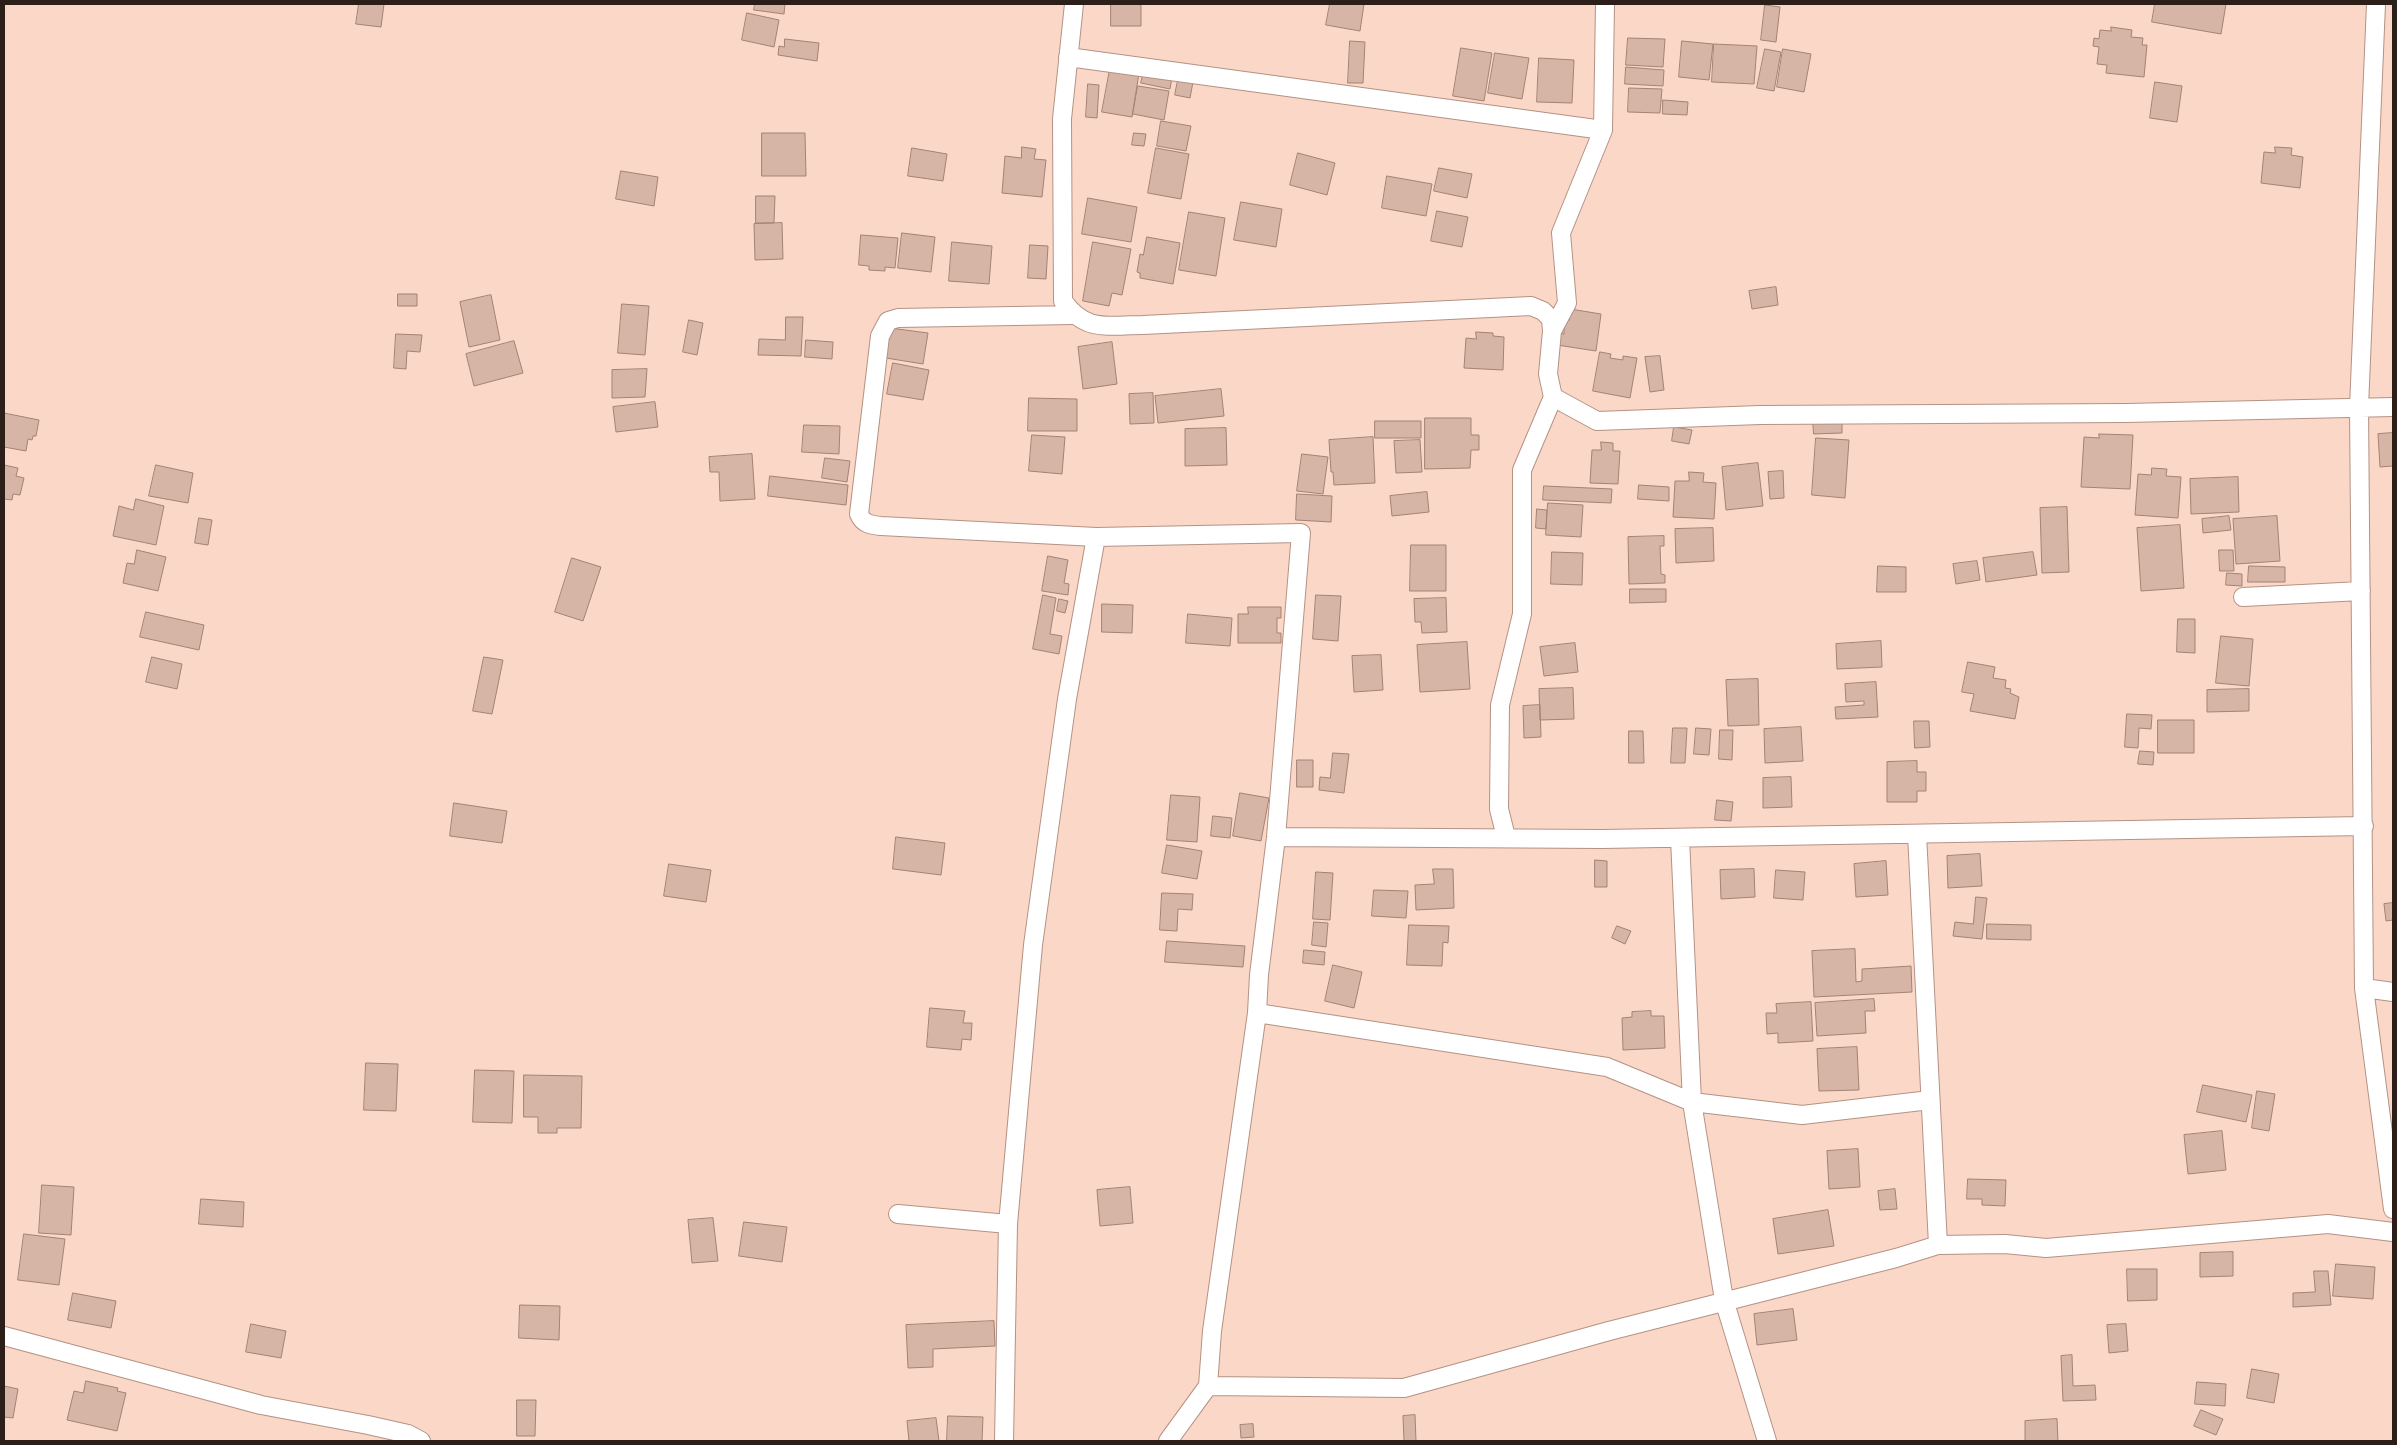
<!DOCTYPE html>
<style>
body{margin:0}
#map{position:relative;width:2397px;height:1445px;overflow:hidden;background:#fbd7c7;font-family:"Asap Condensed",sans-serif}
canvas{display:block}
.frame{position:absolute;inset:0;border:5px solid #2c1f19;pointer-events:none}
</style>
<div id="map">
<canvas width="2397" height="1445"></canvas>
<div class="frame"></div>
</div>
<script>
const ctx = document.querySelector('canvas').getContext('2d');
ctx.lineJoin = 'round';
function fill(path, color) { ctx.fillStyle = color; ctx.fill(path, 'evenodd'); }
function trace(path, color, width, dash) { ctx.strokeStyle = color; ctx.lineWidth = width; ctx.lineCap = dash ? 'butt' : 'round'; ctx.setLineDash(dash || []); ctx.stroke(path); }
const building = new Path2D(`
 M359,4H384L381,27L356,24Z
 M755,4H785L784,14L754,10Z
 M1111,4H1141V26H1111Z
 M1330,4H1364L1360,31L1326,25Z
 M2155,4H2226L2221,34L2152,22Z
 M1765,5L1780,7L1776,42L1761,40Z
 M747,13L779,20L774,47L742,40Z
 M2111,27L2132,30L2131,37L2143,38L2142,45H2147L2144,77L2106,73L2107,65L2097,64L2099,47L2093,46L2094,38L2099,39L2100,30L2111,31Z
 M1628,38L1665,39L1663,67L1626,65Z
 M785,39L819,43L817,61L778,55L779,46L784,47Z
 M1350,41L1365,42L1363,83H1348Z
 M1682,41L1713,44L1709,80L1679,77Z
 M1714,44L1757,46L1754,84L1712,82Z
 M1461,48L1492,53L1484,101L1453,96Z
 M1765,49L1781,52L1774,91L1757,88Z
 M1783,49L1811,54L1804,92L1777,87Z
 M1495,53L1529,58L1522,99L1488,93Z
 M1539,58L1574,60L1572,103L1537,102Z
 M1626,67L1664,70L1663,86L1625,84Z
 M1110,69L1139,73L1132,117L1102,112Z
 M1144,71L1172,77L1170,89L1141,83Z
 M1178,80L1193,82L1190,98L1175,95Z
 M2155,82L2182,86L2177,122L2150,118Z
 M1088,84L1099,85L1097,118L1086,117Z
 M1138,86L1169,91L1164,120L1133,114Z
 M1629,88L1662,89L1660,113L1628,112Z
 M1663,100L1688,102L1687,115L1663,114Z
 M1161,121L1191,126L1186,151L1157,146Z
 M762,133H805L806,176H762Z
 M1134,133L1146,134L1144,146L1132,145Z
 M1022,147L1036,149L1034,159L1046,160L1042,197L1002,193L1005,156L1021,158Z
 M2275,147L2292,148L2291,155L2303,157L2300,188L2261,183L2264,152L2275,153Z
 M912,148L947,154L943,181L908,176Z
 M1156,148L1189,154L1181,199L1148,193Z
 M1298,153L1335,163L1327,195L1290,185Z
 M1439,168L1472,174L1467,198L1434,191Z
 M621,171L658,177L654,206L616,199Z
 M1387,176L1432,184L1426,216L1382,208Z
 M756,196H775L774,223H756Z
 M1088,198L1137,207L1131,242L1082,234Z
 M1241,202L1282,209L1276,247L1234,240Z
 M1437,211L1468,217L1462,247L1431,241Z
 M1189,212L1225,218L1216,276L1179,270Z
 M782,223L783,259L755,260L754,224Z
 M902,233L935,237L931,272L898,268Z
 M861,235L898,238L895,268L885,267V271L869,270V266L859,265Z
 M1147,237L1180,243L1173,284L1140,278V273L1137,272L1140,254L1143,255Z
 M952,242L992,246L989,284L949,281Z
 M1093,242L1131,249L1122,295L1112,293L1109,306L1083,301Z
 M1030,245L1048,246L1046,279L1028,278Z
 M1776,287L1778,305L1752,309L1749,291Z
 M398,294H417V306H398Z
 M491,295L500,340L469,347L460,302Z
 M622,304L649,306L645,355L618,353Z
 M1570,309L1601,314L1596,351L1557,345L1558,333L1564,334V319L1569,320Z
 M786,317H803L801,356L758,355L759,339L785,340Z
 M689,320L703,323L697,355L683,352Z
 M890,328L928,333L923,364L886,358Z
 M1476,332L1493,333V336L1504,337L1503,370L1464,368L1466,338L1476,339Z
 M396,334L422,335L420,352L407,351L406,369L394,368Z
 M806,340L833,342L832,359L805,357Z
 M514,341L523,373L474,386L466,354Z
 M1112,342L1117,384L1083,389L1078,347Z
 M1600,352L1611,354L1610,358L1623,360V356L1637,358L1630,398L1593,391Z
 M1660,356L1664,390L1650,392L1645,357Z
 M893,363L929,370L923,400L887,394Z
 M647,369L645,397L612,398V370Z
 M1221,389L1224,416L1158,423L1155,396Z
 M1153,393L1154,423L1130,424L1129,394Z
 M1029,398L1077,399V431H1028Z
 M655,402L658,427L616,432L613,407Z
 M4,413L39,420L36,436H33L32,440L28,439L26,451L4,447Z
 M1425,418H1471V435H1479V450H1471L1470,468L1425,469Z
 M1375,421H1421V438H1375Z
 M1813,421H1842V433L1814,434Z
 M804,425L840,426L839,454L802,452Z
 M1674,427L1692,430L1689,444L1672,441Z
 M1226,428L1227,465L1185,466V429Z
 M2393,433V466L2380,467L2378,434Z
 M2099,434L2133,435L2130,489L2081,487L2084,437L2099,438Z
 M1032,435L1065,437L1062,474L1029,471Z
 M1373,437L1375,483L1334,485L1333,472H1331L1329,440Z
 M1816,438L1849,440L1845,498L1812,495Z
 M1420,440L1422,472L1396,473L1394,441Z
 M1601,442L1613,443V451H1620L1618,484L1590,483L1592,450H1601Z
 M752,454L755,499L720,501L719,472H710L709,457Z
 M1302,454L1328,457L1323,494L1297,491Z
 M825,458L850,461L847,482L822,478Z
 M1758,463L1763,506L1726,510L1722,467Z
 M4,465L18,468L16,476L24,478L20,495L13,494L12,500L4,499Z
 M156,465L193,473L188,503L149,496Z
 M2152,468L2167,469L2166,476L2181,477L2178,518L2135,515L2138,474L2151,475Z
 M1783,471L1784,498L1770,499L1768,472Z
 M1689,472L1704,473L1703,482L1716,483L1714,519L1673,517L1675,481H1689Z
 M770,476L848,485L846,505L768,496Z
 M2238,477L2239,512L2191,514L2190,479Z
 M1639,485L1669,487V501L1638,499Z
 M1544,486L1612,489L1611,503L1543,500Z
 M1427,492L1429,512L1392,516L1390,496Z
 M1297,494L1332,496L1331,522L1296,520Z
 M136,499L164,506L156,545L113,536L119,506L133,510Z
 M1548,503L1583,505L1581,537L1546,535Z
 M2067,507L2069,572L2042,573L2040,508Z
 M1537,509L1547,510L1546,529L1536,528Z
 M2229,516L2231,530L2203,533L2202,519Z
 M2277,516L2280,561L2236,564L2233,519Z
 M199,518L212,520L208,545L195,543Z
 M2180,525L2184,588L2141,591L2137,528Z
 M1713,528L1714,561L1676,563L1675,529Z
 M1664,536V546H1660L1661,574L1665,575V583L1629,584L1628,537Z
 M1411,545H1446V591H1410Z
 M137,550L166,557L158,591L123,583L127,563L134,564Z
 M2219,550H2233L2234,571H2220Z
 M1552,552L1583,553L1582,585L1551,584Z
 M2033,552L2037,575L1986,582L1983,558Z
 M1048,556L1068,560L1064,583L1069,584L1068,595L1042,591Z
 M572,558L601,567L583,621L555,612Z
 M1977,561L1980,580L1956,584L1953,564Z
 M1878,566L1906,567V592H1877Z
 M2249,566L2285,567V582H2248Z
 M2227,573L2242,574V586L2226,585Z
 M1630,589H1666V602L1630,603Z
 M1043,595L1056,598L1050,634L1062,636L1059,654L1033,649Z
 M1316,595L1341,596L1338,641L1313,639Z
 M1446,598L1447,632L1422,633L1421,622H1415L1414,599Z
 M1059,599L1068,601L1065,613L1057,611Z
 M1102,604L1133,605L1132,633L1102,632Z
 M1248,607H1281V618H1277V633H1281V643H1238V614H1248Z
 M146,612L204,625L199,650L140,637Z
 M1188,614L1232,618L1230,646L1186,643Z
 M2178,619H2195V653L2177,652Z
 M2221,636L2253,639L2249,686L2216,683Z
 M1881,641L1882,667L1837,669L1836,644Z
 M1467,642L1470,689L1420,692L1417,645Z
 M1575,643L1578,672L1544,676L1540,647Z
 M1381,655L1383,690L1354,692L1352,656Z
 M152,657L182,664L177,689L146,682Z
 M484,657L503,660L492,714L473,711Z
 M1968,662L1995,667L1993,678L2006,680L2005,688L2011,689L2010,693L2019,697L2015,719L1970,711L1974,694L1962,692Z
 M1758,679L1759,725L1728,726L1726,680Z
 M1876,682L1878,717L1836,719L1835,707L1864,705V701L1846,702L1845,684Z
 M1573,688L1574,719L1540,720L1539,689Z
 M2249,689V711L2207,712V690Z
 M1540,705L1541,737L1524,738L1523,706Z
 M2127,714L2152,715L2151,729L2139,728L2138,748L2125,747Z
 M2158,720H2194V753H2158Z
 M1914,721H1929L1930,747L1915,748Z
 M1801,727L1803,761L1765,763L1764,729Z
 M1673,728H1687L1685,763H1671Z
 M1696,728L1711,729L1709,755L1694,754Z
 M1720,730H1733L1732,760L1719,759Z
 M1629,731H1643L1644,763H1629Z
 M2140,751L2154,752L2153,765L2138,764Z
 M1333,753L1349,754L1344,793L1319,790L1320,777L1330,778Z
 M1297,760H1313V787H1297Z
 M1917,761V772H1926V791H1917V802H1887V762Z
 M1791,777L1792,807L1763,808V778Z
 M1240,793L1269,798L1261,841L1233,836Z
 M1171,795L1200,797L1197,842L1167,840Z
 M1717,800L1733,802L1731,821L1715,820Z
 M454,803L507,811L502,843L450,836Z
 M1213,816L1232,818L1230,838L1211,836Z
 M896,837L945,843L941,875L893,869Z
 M1167,845L1202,851L1197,879L1162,873Z
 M1980,854L1982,886L1948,888L1947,856Z
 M1595,860L1607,861V887H1595Z
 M1886,861L1888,895L1856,897L1854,864Z
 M669,864L711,870L706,902L664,896Z
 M1433,869H1453L1454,908L1416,910L1415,885L1434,884Z
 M1754,869L1755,897L1721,899L1720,870Z
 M1776,870L1805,872L1803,900L1774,898Z
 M1316,872L1333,873L1330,920L1313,919Z
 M1374,890L1408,891L1406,918L1372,916Z
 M1162,893L1193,894L1192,910L1178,909L1177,931L1160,930Z
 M1976,897L1987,898L1982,939L1953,936L1955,922L1973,924Z
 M2393,903V920L2386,921L2384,904Z
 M1314,922L1328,923L1326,947L1312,945Z
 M1987,924L2031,925V940L1987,939Z
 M1409,925L1449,926L1448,943L1443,942L1442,966L1407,965Z
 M1617,926L1631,931L1625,944L1612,938Z
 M1167,941L1245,946L1243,967L1165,962Z
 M1855,949L1856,982L1862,981V969L1911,966L1912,992L1814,997L1812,951Z
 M1304,950L1325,952L1324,965L1303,963Z
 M1333,965L1362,972L1354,1008L1325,1001Z
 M1874,999L1875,1011H1865L1866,1033L1817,1036L1815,1003Z
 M1811,1002L1813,1041L1778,1043V1033L1767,1034L1766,1013H1777L1776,1004Z
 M930,1008L965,1011L963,1023H972L971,1040L962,1039L961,1050L927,1047Z
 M1651,1011V1016H1664L1665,1048L1623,1050L1622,1018L1632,1017V1012Z
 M1857,1047L1859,1090L1819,1091L1817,1049Z
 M366,1063L398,1064L396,1111L364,1110Z
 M475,1070L514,1071L512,1123L473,1122Z
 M524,1075L582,1076L581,1128H557V1133H538V1117H524Z
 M2203,1085L2252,1095L2246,1122L2197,1112Z
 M2257,1091L2275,1094L2269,1131L2252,1128Z
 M2222,1131L2226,1170L2188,1174L2184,1135Z
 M1858,1149L1860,1187L1829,1189L1827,1151Z
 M1968,1179L2006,1180L2005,1206L1982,1205V1199H1967Z
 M42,1185L74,1187L71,1235L39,1233Z
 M1130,1187L1133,1223L1100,1226L1097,1190Z
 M1895,1189L1897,1209L1880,1210L1878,1191Z
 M201,1199L244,1202L243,1227L199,1224Z
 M1828,1210L1834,1246L1778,1254L1773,1219Z
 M713,1218L718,1261L692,1263L688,1220Z
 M744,1222L787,1227L782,1262L739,1256Z
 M24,1234L65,1239L59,1285L18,1280Z
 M2233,1252V1276L2200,1277V1253Z
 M2336,1264L2375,1267L2373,1299L2333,1296Z
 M2127,1269H2157V1300L2128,1301Z
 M2314,1271H2328L2331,1305L2293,1307V1293L2315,1292Z
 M73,1293L116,1301L111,1328L68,1320Z
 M520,1305L560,1306L559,1340L519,1338Z
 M1793,1309L1797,1340L1757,1345L1754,1314Z
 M994,1321L995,1346L933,1349V1367L908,1368L906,1325Z
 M251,1324L286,1331L281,1358L246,1352Z
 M2126,1324L2128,1351L2109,1353L2107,1325Z
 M2072,1355L2073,1386L2095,1385L2096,1400L2063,1401L2061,1356Z
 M2252,1369L2279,1374L2274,1403L2247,1398Z
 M86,1381L118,1388L117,1391L126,1393L117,1431L67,1420L74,1391L83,1393Z
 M2197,1382L2226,1384L2225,1406L2195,1404Z
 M4,1386L18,1389L13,1418L4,1417Z
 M517,1400H536L535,1436H517Z
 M2201,1410L2223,1419L2216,1435L2194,1426Z
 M1415,1415L1416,1441H1404L1403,1416Z
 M948,1416L983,1417L982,1441H947Z
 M936,1418L939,1441H909L907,1421Z
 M2057,1419L2058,1441H2025V1421Z
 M1253,1424L1254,1437L1241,1438L1240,1425Z`);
const minor = new Path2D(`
 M1074,4L1062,119L1063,301C1086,333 1107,325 1143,325L1531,306L1543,311L1551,319L1552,331L1548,374L1553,397L1597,421L1760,415L2126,413L2393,407
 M2376,4L2359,407L2364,988L2393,1209
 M1068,57L1603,130
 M1072,315L898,318L888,321L880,336L859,514C863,524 871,525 881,526L1096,537L1301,533L1276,837L1259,975L1257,1013L1212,1331L1208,1386
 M1552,331L1567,303L1561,233L1603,130L1605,4
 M2243,597L2361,591
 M1917,834L1938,1245
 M1276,837L1602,839L2364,826
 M1506,837L1499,809L1500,705L1522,614V470L1553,397
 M1680,838L1692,1102L1724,1300L1767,1441
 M2364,988L2393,992
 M1257,1013L1607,1067L1692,1102L1802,1115L1930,1100
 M898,1214L1008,1224
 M4,1336L261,1405L368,1425L408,1434L421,1441
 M1004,1441L1008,1224L1033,945L1067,699L1096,537
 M1168,1441L1208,1386L1404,1388L1609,1331L1896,1258L1938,1245L2005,1244L2046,1248L2328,1224L2393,1232`);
fill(building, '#d7b5a6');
trace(building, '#a38274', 1);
trace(minor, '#b49284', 20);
trace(minor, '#fff', 18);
</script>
